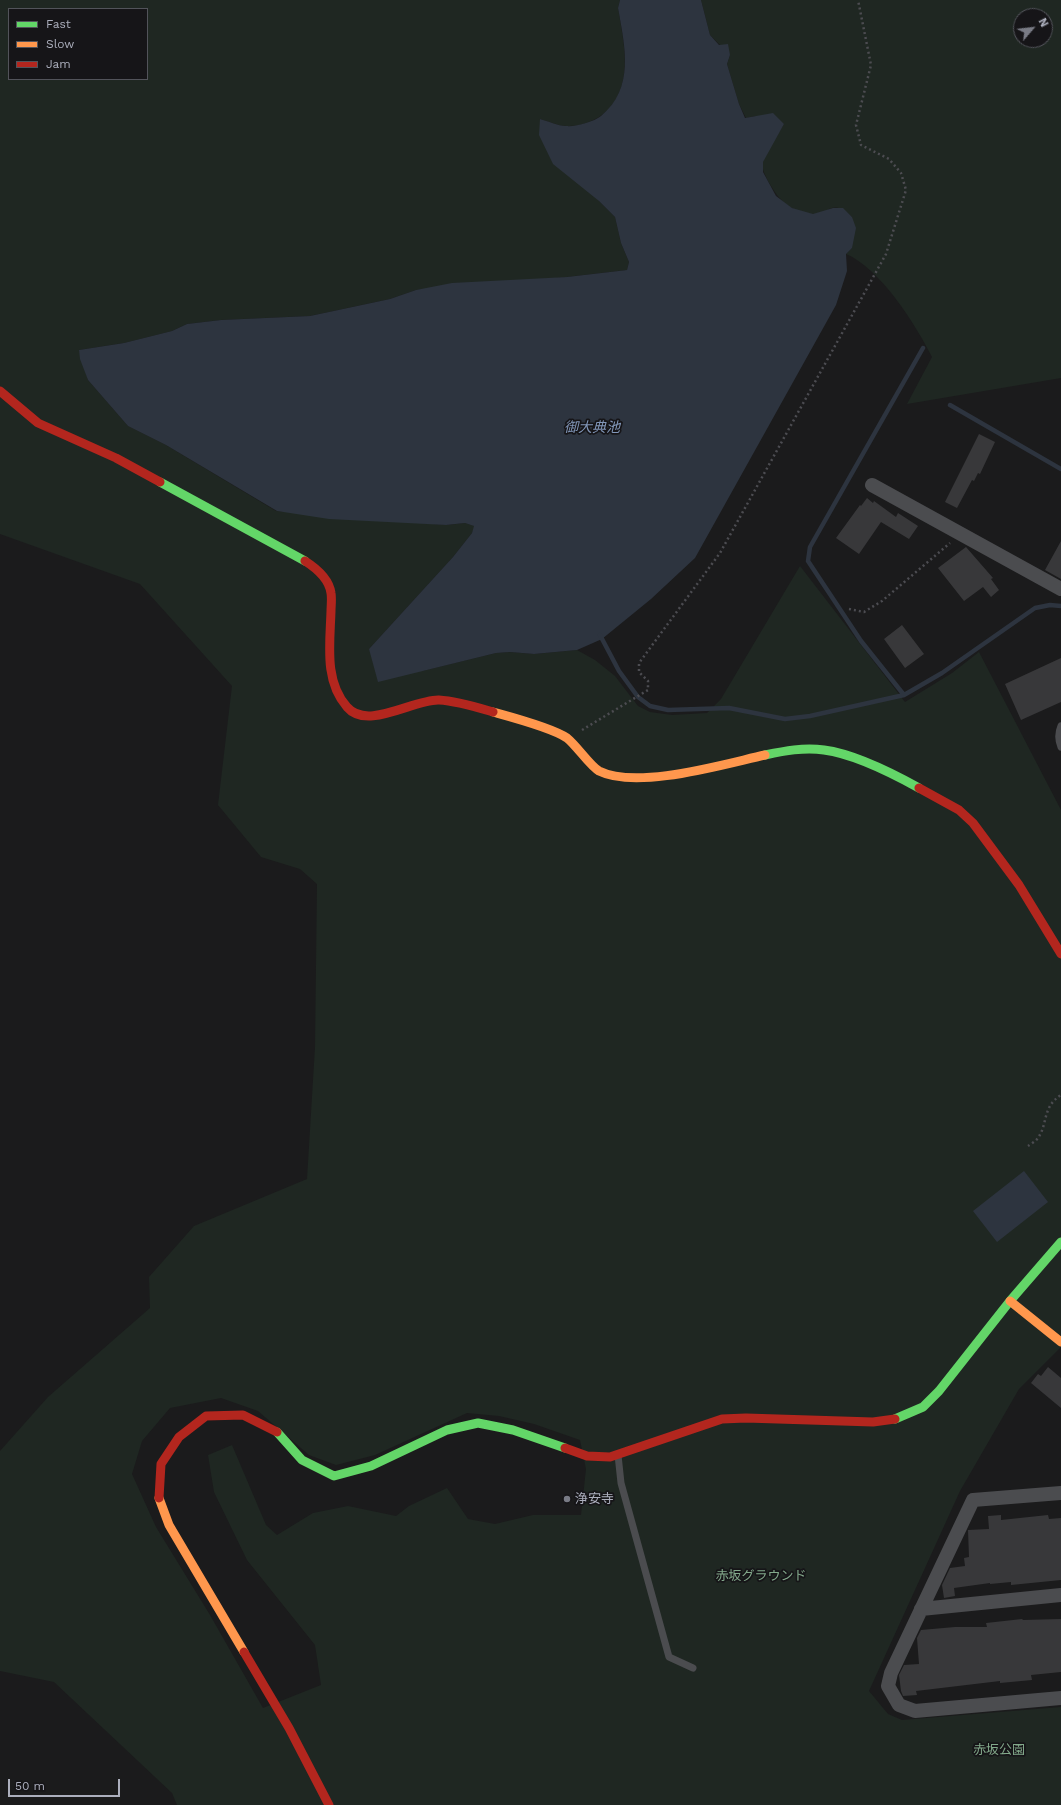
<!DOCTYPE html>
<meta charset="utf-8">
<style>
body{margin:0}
#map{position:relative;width:1061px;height:1805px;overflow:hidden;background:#1b1b1c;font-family:"Work Sans",sans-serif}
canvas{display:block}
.legend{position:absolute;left:8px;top:8px;width:140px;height:72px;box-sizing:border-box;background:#161518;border:1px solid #52535a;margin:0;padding:5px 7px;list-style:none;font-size:12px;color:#acafbd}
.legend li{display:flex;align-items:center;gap:8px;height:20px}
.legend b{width:20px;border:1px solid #52535a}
.north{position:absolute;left:1013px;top:8px;width:40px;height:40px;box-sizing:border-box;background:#161518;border:1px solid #52535a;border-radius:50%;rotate:62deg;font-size:11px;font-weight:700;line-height:16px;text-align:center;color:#acafbd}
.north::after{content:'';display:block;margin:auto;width:14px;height:18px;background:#797b85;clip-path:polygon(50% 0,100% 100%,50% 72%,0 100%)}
.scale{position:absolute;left:8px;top:1779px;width:112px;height:18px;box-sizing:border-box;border:2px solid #acafbd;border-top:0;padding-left:5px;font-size:12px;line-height:14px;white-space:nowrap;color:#acafbd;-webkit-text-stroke:3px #161518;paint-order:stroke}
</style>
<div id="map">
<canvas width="1061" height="1805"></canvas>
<ul class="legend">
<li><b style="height:5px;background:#63d668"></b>Fast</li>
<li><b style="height:5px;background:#ff974d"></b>Slow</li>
<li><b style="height:5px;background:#b3261e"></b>Jam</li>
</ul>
<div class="north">N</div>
<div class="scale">50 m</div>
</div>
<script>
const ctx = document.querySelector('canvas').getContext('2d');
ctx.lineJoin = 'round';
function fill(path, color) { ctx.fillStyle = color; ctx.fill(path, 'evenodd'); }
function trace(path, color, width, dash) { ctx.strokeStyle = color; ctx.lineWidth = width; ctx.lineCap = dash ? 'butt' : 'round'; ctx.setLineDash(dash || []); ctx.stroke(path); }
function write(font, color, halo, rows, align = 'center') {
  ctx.font = font + ' "Work Sans","Noto Sans JP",sans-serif'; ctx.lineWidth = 3.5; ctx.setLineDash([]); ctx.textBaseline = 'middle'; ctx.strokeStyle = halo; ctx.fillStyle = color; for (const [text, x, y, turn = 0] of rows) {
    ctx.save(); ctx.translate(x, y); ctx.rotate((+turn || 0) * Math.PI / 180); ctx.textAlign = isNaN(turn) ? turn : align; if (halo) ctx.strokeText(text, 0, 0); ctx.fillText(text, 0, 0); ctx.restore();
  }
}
const green = new Path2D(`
 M0,0H620L618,8C624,44 635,88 603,114C594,121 579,127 566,126C558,126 548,121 540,119L599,201L615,217L621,243L629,262L627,270L567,277L416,290L390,299L310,316L221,320L187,324L172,331L124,343L79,350L88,380L128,426L166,445L276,511L446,525L465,523L475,526L472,533L453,557L369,649L422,671L496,653L510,652L534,654L577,650L595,660L615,676L638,706L650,712L672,715L707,713L721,699L800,566L905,702L952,673L979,652L1061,810V1347L1019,1389L960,1491L869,1691L888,1714L902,1720L1061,1707V1805H177L172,1793L54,1682L0,1671V1451L48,1397L150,1308L149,1277L194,1226L307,1179L315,1047L317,884L300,869L261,857L218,805L232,686L140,584L0,534ZM9,9H147V79H9ZM221,1398L258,1411L309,1455L336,1465L375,1455L467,1413L499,1416L534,1424L580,1440L586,1469L581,1515H533L495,1524L468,1519L447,1488L409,1506L396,1516L348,1506L313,1513L277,1535L266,1525L232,1445L208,1455L214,1492L247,1560L315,1645L321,1685L263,1708L210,1615L156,1527L132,1474L142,1441L170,1408Z
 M701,0H1061V378L907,404L932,357C916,325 880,268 846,254L852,248V217C830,196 829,217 811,214C787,210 778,199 767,179C765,174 761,168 763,162C765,153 779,133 784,124L755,116L746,118L739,104L727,64L730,55L710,35ZM1021,16H1045V40H1021Z`);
const water = new Path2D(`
 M620,0H701L710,35L719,45L728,44L730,55L727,64L739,104L745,118L773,113L784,124L763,162V172L776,196L792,208L813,214L833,208H843L852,217L856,228L852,248L846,254L847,271L836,305L695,558L651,599L602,639L577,650L534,654L510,652L496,653L378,682L369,649L453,557L472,533L474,526L465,523L446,525L329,519L277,511L166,445L128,426L88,380L80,359L79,350L124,343L172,331L187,324L221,320L310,316L390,299L416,290L452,283L567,277L627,270L629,262L621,243L615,217L599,201L553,164L539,135L540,119C548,121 558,126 566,126C576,127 593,122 601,116C635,88 625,47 618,8Z
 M1024,1171L1048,1202L997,1242L973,1211Z`);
const stream = new Path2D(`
 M950,405L1061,469
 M600,635L619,671L638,697L650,706L668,710L729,708L785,719L810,716L904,695L942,673L1035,608L1050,605L1061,606
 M904,695L861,641L808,561L810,547L923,348`);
const building = new Path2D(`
 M979,434L995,442L980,474L978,473L974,481L972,480L957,508L945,502Z
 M867,498L873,503L874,501L896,517L898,513L918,526L909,539L881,522L859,554L836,538L860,505L861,506Z
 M1061,541V579L1045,570Z
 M966,547L993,578L991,579L999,590L991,597L983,587L964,601L938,568Z
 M902,625L924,654L905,668L884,639Z
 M1061,658V702L1021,720L1005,684Z
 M1048,1367L1061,1378V1408L1031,1383L1038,1374L1041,1376Z
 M1001,1515V1520L1048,1515L1049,1519L1061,1518V1580L1011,1585V1582L990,1584V1583L954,1588L955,1596L944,1598L942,1585L950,1568L965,1566L964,1558L969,1557L968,1530L989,1529L988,1516Z
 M1022,1619L1023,1620L1061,1619V1672L1031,1675L1032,1680L1000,1683V1681L916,1691L917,1695L903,1696L901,1691L899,1675L904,1665L919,1664L917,1638L921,1630L955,1627H987L986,1623Z`);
const path = new Path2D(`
 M849,609L864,612L882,601L950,543
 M582,730L648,690V681L639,672V663L720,553L886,254L906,190L901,173L889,159L861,145L856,125L871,65L858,0
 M1028,1146C1031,1144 1036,1141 1038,1138C1048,1124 1042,1107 1061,1095`);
const lane = new Path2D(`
 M1061,726C1058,733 1058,740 1061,747
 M618,1455L621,1483L669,1657L693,1668`);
const street = new Path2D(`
 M872,485L1061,589
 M1061,1493L973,1500L891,1673L888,1686L899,1705L915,1711L1061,1698
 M921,1609L1061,1595`);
const fast = new Path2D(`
 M160,482L305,561
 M765,755C784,751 804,747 824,750C855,754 892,773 919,788
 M895,1419L923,1407L939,1391L1010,1301L1061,1242
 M277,1432L302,1460L334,1476L371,1466L447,1430L478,1423L513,1430L565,1448`);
const slow = new Path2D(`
 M493,712C511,717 553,728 567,738C577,746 590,766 599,771C637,790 724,764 765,755
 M1010,1301L1061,1342
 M159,1498L169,1525L244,1652`);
const jam = new Path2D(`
 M0,391L38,423L116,458L160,482
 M305,561C316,568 329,579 331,593C332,599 331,606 331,611C330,644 324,681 347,707C367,731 414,699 439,700C457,701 476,707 493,712
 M919,788L959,810L973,823L1019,885L1061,954
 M565,1448L587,1456L610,1457L722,1419L746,1418L873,1422L895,1419
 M159,1498L161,1464L179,1437L206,1416L243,1415L277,1432
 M244,1652L289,1728L329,1805`);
const markers = [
 [567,1499,4,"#797b85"]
];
const poiNames = [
 ["浄安寺",575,1499]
];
const parkNames = [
 ["赤坂グラウンド",761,1576],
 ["赤坂公園",999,1750]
];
const waterNames = [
 ["御大典池",592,428]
];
fill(green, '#1f2722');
fill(water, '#2d343f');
trace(stream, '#2d343f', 4.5);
fill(building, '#38383a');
trace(path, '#4c4c51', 2.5, [2, 3]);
trace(lane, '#4b4c4f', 7);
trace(street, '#4b4c4f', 14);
trace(fast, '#63d668', 9);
trace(slow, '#ff974d', 9);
trace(jam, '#b3261e', 9);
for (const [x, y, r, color] of markers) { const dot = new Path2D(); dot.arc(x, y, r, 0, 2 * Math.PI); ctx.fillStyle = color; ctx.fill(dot); trace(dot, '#161518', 1.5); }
write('13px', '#acafbd', '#161518', poiNames, 'left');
write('13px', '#83a98b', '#161518', parkNames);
write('italic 14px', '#8297b9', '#161518', waterNames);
</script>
